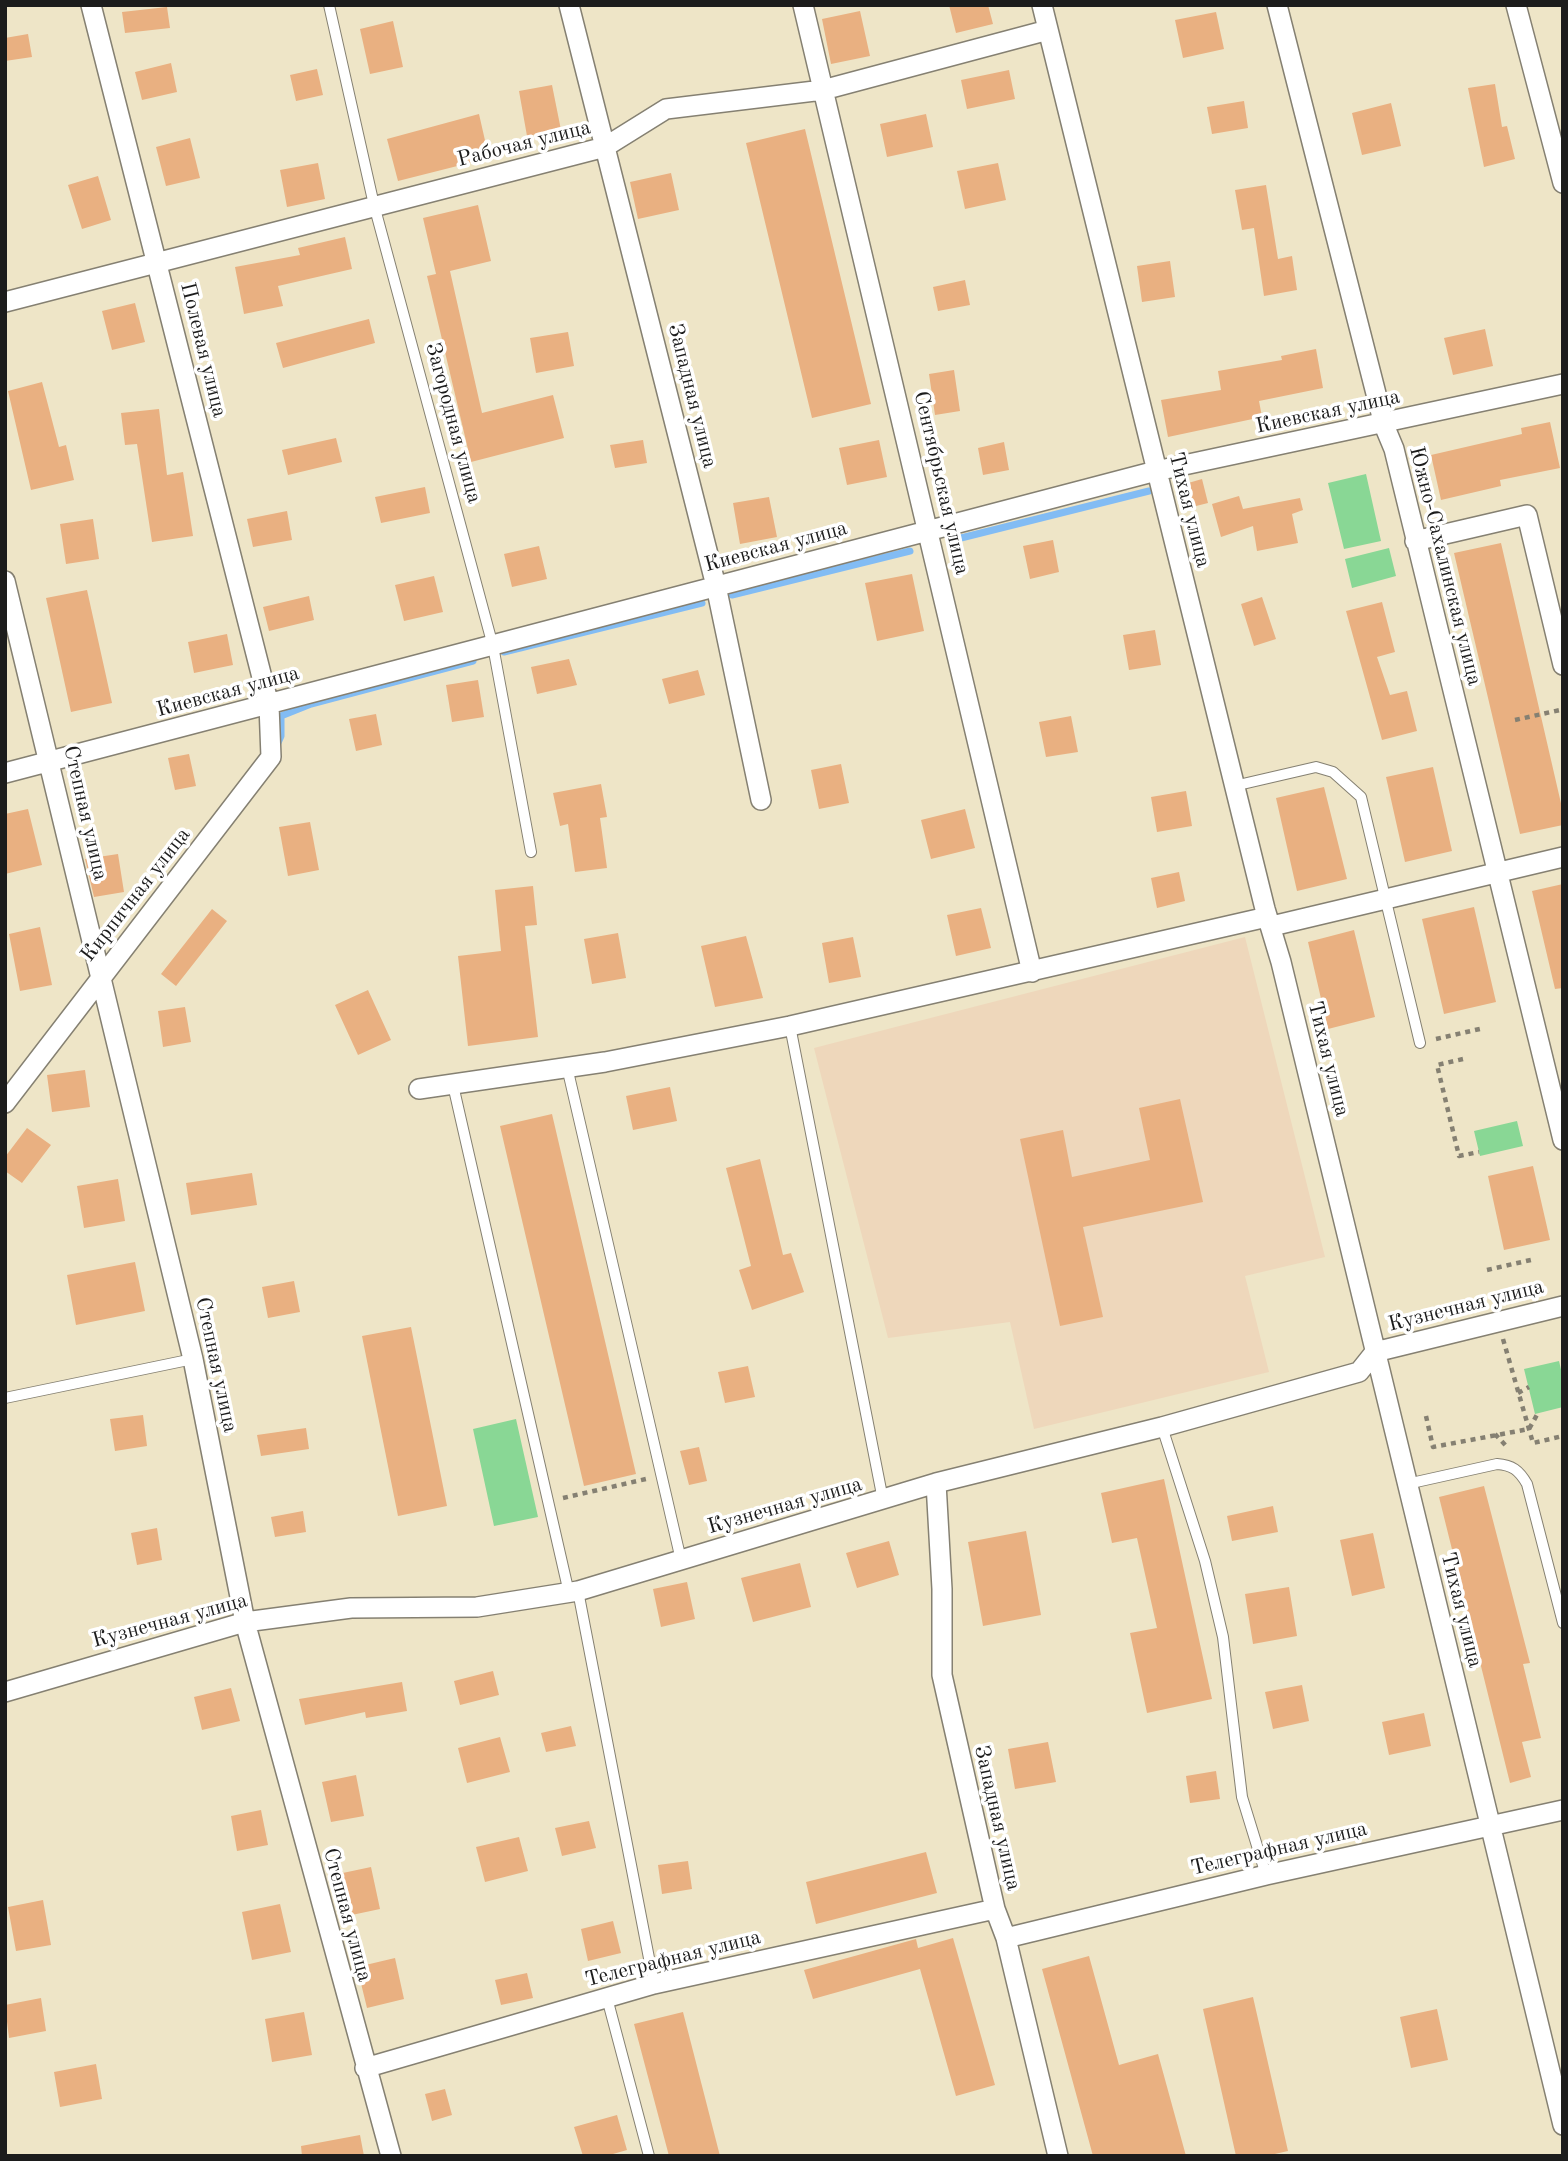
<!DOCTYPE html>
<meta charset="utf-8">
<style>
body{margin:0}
#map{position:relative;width:1568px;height:2161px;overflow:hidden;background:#eee5c7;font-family:"Old Standard TT",serif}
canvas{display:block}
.frame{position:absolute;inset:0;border:7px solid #1c1c1c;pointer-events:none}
</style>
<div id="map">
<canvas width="1568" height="2161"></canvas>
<div class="frame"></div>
</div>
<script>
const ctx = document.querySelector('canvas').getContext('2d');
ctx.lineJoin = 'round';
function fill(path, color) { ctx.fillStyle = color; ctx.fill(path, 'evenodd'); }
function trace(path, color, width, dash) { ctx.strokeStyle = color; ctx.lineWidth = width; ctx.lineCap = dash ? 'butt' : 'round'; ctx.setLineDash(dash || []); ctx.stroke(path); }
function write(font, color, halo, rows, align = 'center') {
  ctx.font = font + ' "Old Standard TT",serif'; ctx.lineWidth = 7; ctx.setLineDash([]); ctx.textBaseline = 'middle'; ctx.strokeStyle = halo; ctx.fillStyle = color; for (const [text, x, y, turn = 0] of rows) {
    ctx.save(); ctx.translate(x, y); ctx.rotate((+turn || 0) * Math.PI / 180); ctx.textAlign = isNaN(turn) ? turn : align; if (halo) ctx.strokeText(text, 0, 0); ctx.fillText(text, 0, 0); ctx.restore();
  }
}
const built = new Path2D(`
 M1245,937L1325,1257L1245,1276L1269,1372L1034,1429L1010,1322L888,1338L814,1048Z`);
const green = new Path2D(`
 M1366,474L1381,541L1344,549L1328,483Z
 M1389,548L1396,576L1352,588L1345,559Z
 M1517,1121L1523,1146L1480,1156L1474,1131Z
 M1559,1361L1563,1378V1407L1535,1414L1524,1369Z
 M516,1419L538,1517L494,1526L473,1429Z`);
const stream = new Path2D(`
 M953,540L1149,491
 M732,595L910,551
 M504,652L702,603
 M277,745L281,736V716L311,704L473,661`);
const building = new Path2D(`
 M949,5H988L993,24L956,33Z
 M167,7L170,28L125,33L122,12Z
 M860,11L870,56L831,64L822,19Z
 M1216,12L1224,49L1183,58L1175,20Z
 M393,21L403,67L370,74L360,29Z
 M28,34L32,57L5,61V38Z
 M171,63L177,92L142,100L135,72Z
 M317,69L323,95L296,101L290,75Z
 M1009,70L1015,99L967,109L961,80Z
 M1495,84L1502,127L1507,126L1515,159L1484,167L1468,88Z
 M552,85L561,130L527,136L519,91Z
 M1244,101L1248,128L1212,134L1207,107Z
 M1391,103L1401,146L1362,155L1352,113Z
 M479,114L489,158L398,181L387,139Z
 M926,114L933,147L887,157L880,124Z
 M805,129L871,404L812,418L746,143Z
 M190,138L200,178L166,186L156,147Z
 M318,163L325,199L287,207L280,170Z
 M998,163L1006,200L965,209L957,171Z
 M671,173L679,210L638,219L630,182Z
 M98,176L111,220L82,229L68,185Z
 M1266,185L1278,259L1292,256L1297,290L1264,296L1254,228L1242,230L1235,190Z
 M478,205L491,261L450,271L482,413L553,395L564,438L471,462L427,276L436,274L423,218Z
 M345,237L352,269L278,286L283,306L244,314L235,267L300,255L298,248Z
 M1170,261L1175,297L1142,302L1137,266Z
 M965,280L970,305L938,311L933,287Z
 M135,303L145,342L112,350L102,311Z
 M369,319L375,343L283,368L276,343Z
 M1485,329L1493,366L1453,375L1444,338Z
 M568,332L574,366L536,373L530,338Z
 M1316,349L1323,388L1259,401L1262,417L1168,437L1161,400L1221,390L1218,371L1282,360L1281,356Z
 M954,370L960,411L935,415L929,374Z
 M42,382L59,447L66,445L74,480L31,490L8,391Z
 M159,409L167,475L183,472L193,536L152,542L137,444L125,445L121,413Z
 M1550,422L1560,468L1500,480L1501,486L1441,500L1431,455L1522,434L1521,428Z
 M336,438L342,462L288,475L282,450Z
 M643,440L647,463L615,468L610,445Z
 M879,440L887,477L847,485L839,448Z
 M1004,442L1009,470L983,475L978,448Z
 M1202,479L1208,503L1184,509L1178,486Z
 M425,487L430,513L381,523L375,497Z
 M1239,496L1243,509L1300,498L1303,510L1292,514L1298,543L1257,551L1253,526L1221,537L1212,504Z
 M769,497L777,537L740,544L733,503Z
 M287,511L292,540L253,547L247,519Z
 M93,519L99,559L66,564L60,524Z
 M1053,540L1059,572L1030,579L1023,546Z
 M1501,543L1563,812V825L1520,834L1454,553Z
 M539,546L547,579L512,587L504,554Z
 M912,574L924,631L877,641L865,583Z
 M434,576L443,612L404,621L395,585Z
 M87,590L112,703L71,712L46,598Z
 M309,596L314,620L269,631L263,607Z
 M1262,597L1276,639L1254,646L1241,604Z
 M1382,602L1395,652L1377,657L1390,695L1407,691L1417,731L1382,740L1346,611Z
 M1155,630L1161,665L1129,670L1123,635Z
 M227,634L233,665L194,673L188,642Z
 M569,659L577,685L537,694L531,667Z
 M698,670L705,695L669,704L662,679Z
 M478,680L484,717L452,722L446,685Z
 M376,714L382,745L356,751L349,719Z
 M1071,716L1078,752L1046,757L1039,722Z
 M189,754L196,786L175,790L168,758Z
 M841,764L849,803L819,809L811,770Z
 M1433,767L1452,851L1405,862L1386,777Z
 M601,784L607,817L600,818L607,868L575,872L568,824L560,826L553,793Z
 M1324,787L1347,879L1297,891L1276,798Z
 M1186,791L1192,826L1157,832L1151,797Z
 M28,809L42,865L5,874V814Z
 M965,809L975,848L931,859L921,820Z
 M310,822L319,870L288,876L279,827Z
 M118,854L124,892L94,897L85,859Z
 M1179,872L1185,901L1157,908L1151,878Z
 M1563,884V988L1555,989L1532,891Z
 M533,886L537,925L525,926L538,1037L468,1046L458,956L501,951L495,890Z
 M1474,907L1496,1002L1444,1014L1422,919Z
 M981,908L991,948L956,956L947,915Z
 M212,909L227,921L176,986L161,974Z
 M40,927L52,985L20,991L9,934Z
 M1354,930L1375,1017L1328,1029L1308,942Z
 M618,933L626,978L592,984L584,939Z
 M746,936L763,998L715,1007L701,946Z
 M853,937L861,977L829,983L822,943Z
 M368,990L391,1040L358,1055L335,1005Z
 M185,1007L191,1042L163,1047L158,1011Z
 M85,1070L90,1107L52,1112L47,1075Z
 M670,1087L677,1121L633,1130L626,1096Z
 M1180,1099L1203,1202L1083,1227L1103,1317L1060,1326L1020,1139L1063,1130L1072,1177L1150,1160L1139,1108Z
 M552,1114L636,1474L584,1486L500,1126Z
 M27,1128L51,1145L22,1183L5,1171V1157Z
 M760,1159L783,1255L791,1253L804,1292L752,1310L739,1270L751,1266L726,1168Z
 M1533,1166L1550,1240L1504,1250L1488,1176Z
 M252,1173L257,1205L191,1215L186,1183Z
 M118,1179L125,1221L84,1228L77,1186Z
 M135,1262L145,1311L76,1325L67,1275Z
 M294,1281L300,1312L268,1318L262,1287Z
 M411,1327L447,1506L398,1516L362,1336Z
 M748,1366L755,1397L725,1403L718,1372Z
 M143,1415L147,1446L115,1451L110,1419Z
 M306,1428L309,1449L261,1456L257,1435Z
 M699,1447L707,1481L689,1485L680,1451Z
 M1164,1479L1212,1699L1147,1713L1130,1633L1157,1628L1137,1538L1112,1543L1101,1493Z
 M1484,1486L1530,1663L1523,1664L1541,1738L1522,1742L1531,1777L1510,1783L1439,1497Z
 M1273,1506L1278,1532L1232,1541L1227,1516Z
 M303,1511L306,1532L275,1537L271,1517Z
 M157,1528L162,1560L137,1565L131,1533Z
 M1026,1531L1041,1615L983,1626L968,1542Z
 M1373,1533L1385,1588L1352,1596L1340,1540Z
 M889,1541L899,1575L857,1588L846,1553Z
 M800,1563L811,1607L753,1622L741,1578Z
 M687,1582L695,1619L661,1627L653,1589Z
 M1289,1587L1297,1636L1253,1644L1245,1594Z
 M493,1671L499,1695L460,1705L454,1681Z
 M402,1682L407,1711L366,1718L365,1712L305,1725L299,1699Z
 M1302,1685L1309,1721L1273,1729L1265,1692Z
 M231,1688L240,1721L202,1730L194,1697Z
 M1424,1713L1431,1746L1389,1755L1382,1722Z
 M571,1726L576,1746L546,1752L541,1733Z
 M500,1737L510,1772L467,1783L458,1748Z
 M1048,1742L1056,1782L1015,1789L1008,1749Z
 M1216,1771L1220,1799L1190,1803L1186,1776Z
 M356,1775L364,1816L331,1822L322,1782Z
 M261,1810L268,1845L237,1851L231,1816Z
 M589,1821L596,1848L562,1856L555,1828Z
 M519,1837L528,1871L485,1882L476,1847Z
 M926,1852L937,1893L816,1924L806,1882Z
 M688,1861L692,1889L662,1894L658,1865Z
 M371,1867L380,1909L347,1916L338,1874Z
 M43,1900L51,1945L16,1951L8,1907Z
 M280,1904L291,1952L252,1960L242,1912Z
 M613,1921L621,1953L588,1961L581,1929Z
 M953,1938L995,2085L956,2096L920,1969L813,1999L804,1970L916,1939L918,1948Z
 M1089,1956L1119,2065L1158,2054L1186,2156H1093L1042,1969Z
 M395,1958L404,1999L367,2008L357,1967Z
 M527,1973L533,1998L501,2005L495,1980Z
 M1253,1997L1288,2151L1266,2156H1236L1203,2009Z
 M41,1998L46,2031L9,2038L5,2005Z
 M1437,2009L1448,2060L1411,2068L1400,2017Z
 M304,2012L312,2055L272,2062L265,2019Z
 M683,2012L720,2156H669L634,2024Z
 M96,2064L102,2099L60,2107L54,2072Z
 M445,2089L452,2115L432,2121L425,2094Z
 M617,2115L627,2150L606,2156H583L574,2127Z
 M360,2135L364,2156H302L301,2146Z`);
const path = new Path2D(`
 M1515,720L1560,710
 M1436,1039L1484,1028
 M1463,1059L1437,1065L1459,1156L1479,1152
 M1487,1270L1535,1259
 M1503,1339L1533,1443L1563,1436
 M1518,1393L1529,1387
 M1426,1416L1433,1447L1529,1429L1538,1413
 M1495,1434L1508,1448
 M563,1498L646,1479`);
const service = new Path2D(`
 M329,5L374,205L493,646L531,852
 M1234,786L1316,767L1333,772L1361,797L1420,1043
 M790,1026L883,1500
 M567,1067L681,1560
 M453,1085L569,1593
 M5,1398L193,1359
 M1162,1427L1205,1561L1223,1637L1242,1797L1266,1875
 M1407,1484L1497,1464C1512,1465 1519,1470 1527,1484L1563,1623
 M578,1591L654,1984
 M607,1998L649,2156`);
const minor = new Path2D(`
 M569,5L716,586L761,800
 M803,5L1032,972
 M1042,5L1265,909L1281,962L1563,2125
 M1277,5L1384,425L1394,449L1563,1140
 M1516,5L1563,183
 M5,302L605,147L666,109L823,90L1048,30
 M1415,541L1527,515L1563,665
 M5,581L193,1359L245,1622L391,2156
 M5,773L1156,471L1563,384
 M1272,926L1563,857
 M419,1089L605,1062L790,1026L1267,917
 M5,1103L271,757L269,705L91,5
 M936,1483L942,1589V1675L995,1909L1006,1938L1058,2156
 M5,1692L245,1622L351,1608L477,1607L578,1591L936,1483L1162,1427L1359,1372L1375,1352L1563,1306
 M1006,1938L1266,1875L1563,1810
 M365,2068L654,1984L995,1909`);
const streetNames = [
 ["Рабочая улица",524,144,-14],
 ["Полевая улица",203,350,76],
 ["Западная улица",692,396,76],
 ["Киевская улица",1328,412,-12],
 ["Загородная улица",453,423,75],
 ["Сентябрьская улица",941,483,77],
 ["Тихая улица",1189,510,76],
 ["Киевская улица",776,547,-15],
 ["Южно-Сахалинская улица",1445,566,76],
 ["Киевская улица",228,692,-15],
 ["Степная улица",85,813,77],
 ["Кирпичная улица",136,895,-52],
 ["Тихая улица",1328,1059,76],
 ["Кузнечная улица",1466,1306,-14],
 ["Степная улица",216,1365,78],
 ["Кузнечная улица",785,1506,-16],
 ["Тихая улица",1461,1610,76],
 ["Кузнечная улица",170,1621,-15],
 ["Западная улица",997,1818,77],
 ["Телеграфная улица",1279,1849,-13],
 ["Степная улица",347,1915,75],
 ["Телеграфная улица",673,1959,-14]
];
fill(built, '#eed7bb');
fill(green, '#89d795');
trace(stream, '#82bcf4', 7);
fill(building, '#e9b081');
trace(service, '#858072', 12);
trace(minor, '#858072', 22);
trace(path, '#858072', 4.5, [5, 5]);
trace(service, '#fff', 10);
trace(minor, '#fff', 19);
write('21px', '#1c1c1c', '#fff', streetNames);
</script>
